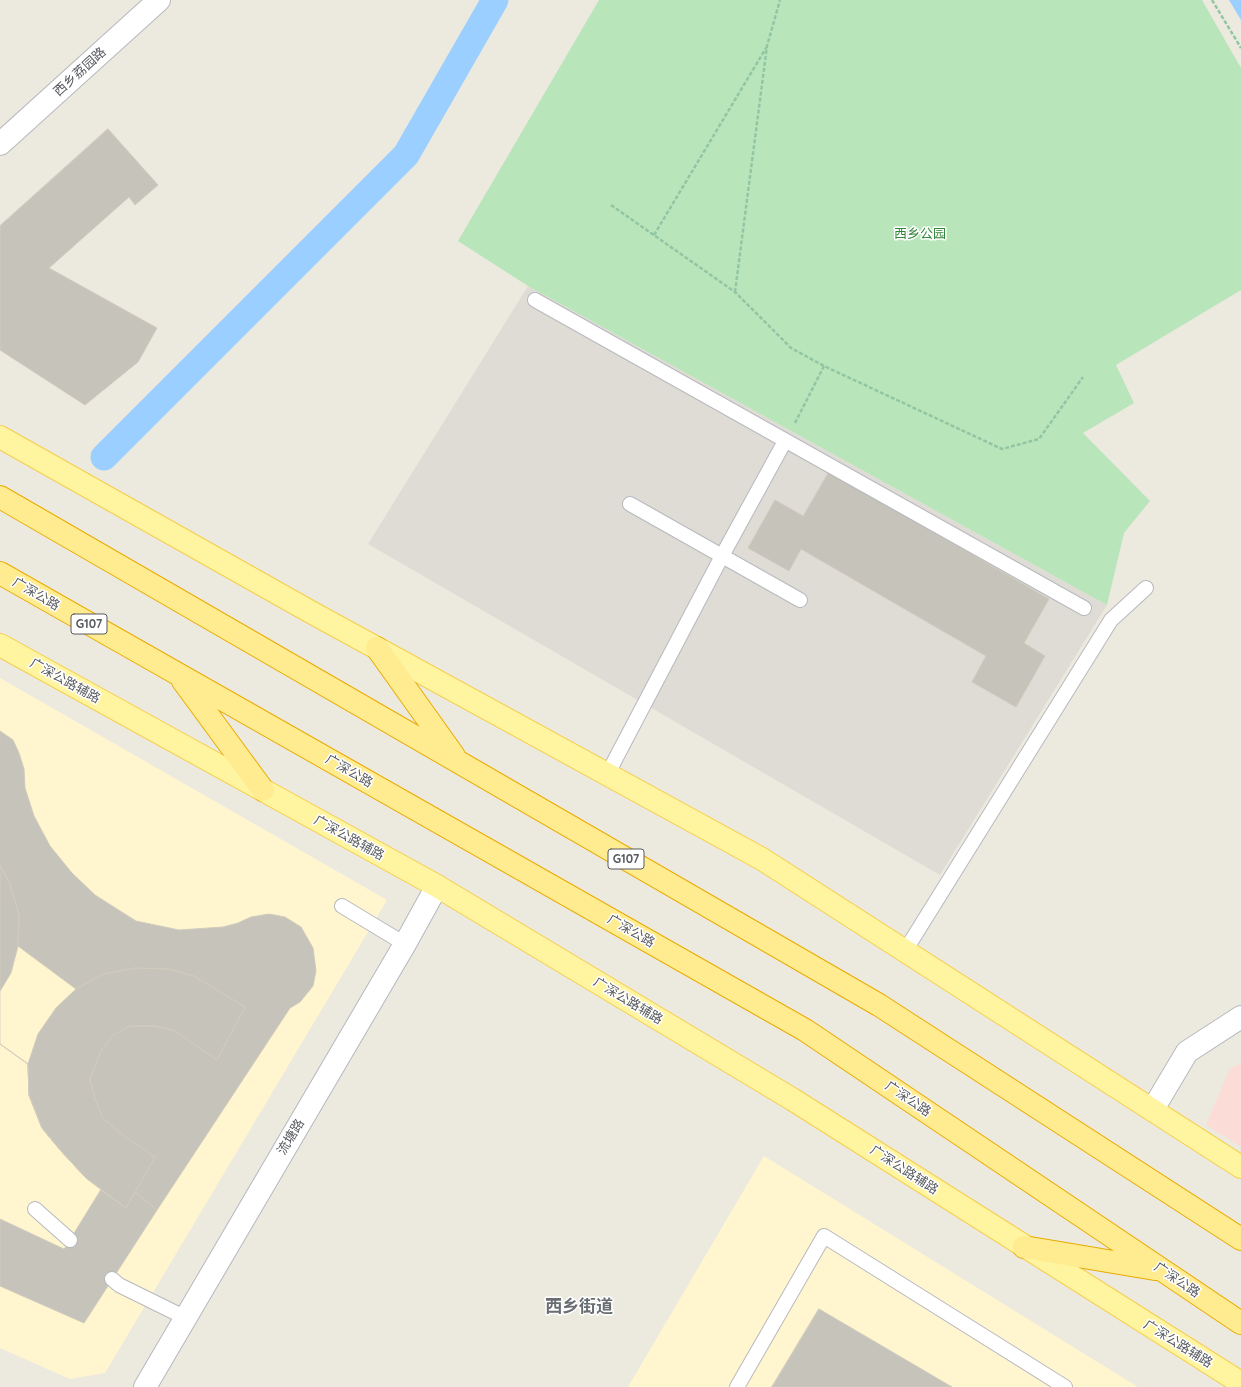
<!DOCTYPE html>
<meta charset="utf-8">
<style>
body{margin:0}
canvas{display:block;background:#ece9de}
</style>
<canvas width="1241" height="1387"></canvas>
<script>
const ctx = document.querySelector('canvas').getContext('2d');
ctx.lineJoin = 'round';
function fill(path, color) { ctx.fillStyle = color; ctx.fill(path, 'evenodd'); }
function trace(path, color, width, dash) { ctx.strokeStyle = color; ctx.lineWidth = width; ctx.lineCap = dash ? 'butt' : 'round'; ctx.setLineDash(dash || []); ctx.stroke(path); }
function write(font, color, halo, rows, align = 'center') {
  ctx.font = font + ' Quicksand,"Noto Sans SC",sans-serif'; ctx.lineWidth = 3; ctx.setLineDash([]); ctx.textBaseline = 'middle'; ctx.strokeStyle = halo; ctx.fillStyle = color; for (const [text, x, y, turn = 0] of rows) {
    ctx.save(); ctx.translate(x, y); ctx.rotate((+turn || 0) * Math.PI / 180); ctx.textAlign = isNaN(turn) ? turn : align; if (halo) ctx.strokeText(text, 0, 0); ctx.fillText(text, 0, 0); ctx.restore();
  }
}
const commercial = new Path2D(`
 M0,678L387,900L105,1373L70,1379L0,1348Z
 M764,1156L1138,1387H628Z`);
const industrial = new Path2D(`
 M528,286L1107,605L940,875L368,544Z`);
const medical = new Path2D(`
 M1241,1063V1147L1206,1125L1229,1070Z`);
const green = new Path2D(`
 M599,0H1202L1241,68V290L1116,365L1134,403L1083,433L1150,501L1124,533L1107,605L528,286L458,241Z`);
const water = new Path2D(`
 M1229,0H1241V20Z`);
const canal = new Path2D(`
 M104,457L406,155L495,0`);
const building = new Path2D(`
 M108,129L158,185L135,205L129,197L49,268L157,328L138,362L85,405L0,350V226Z
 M829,472L1049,599L1024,643L1045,656L1016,707L972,682L986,656L801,549L789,571L748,548L775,500L803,516Z
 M0,731L13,740L19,753L24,769L25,788L34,816L50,846L72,873L95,895L136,921L179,930L223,927L238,923L251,917L269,914L285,917L301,927L313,948L316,971L313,986L300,1002L290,1008L157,1210L135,1192L126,1208L86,1178L61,1151L42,1128L29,1095L28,1064L0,1044Z
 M0,865L10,884L19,915L18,946L11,973L0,991Z
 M0,865L10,884L19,915L18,946L76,989L104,974L135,968L168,969L194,976L245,1007L217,1060L173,1030L154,1026H130L112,1036L101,1051L90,1079L95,1099L103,1118L117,1131L155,1157L126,1208L86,1178L61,1151L42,1128L29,1095L28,1064L0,1044Z
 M135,968L168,969L194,976L245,1007L217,1060L173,1030L154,1026H130L112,1036L101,1051L90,1079L95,1099L103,1118L117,1131L155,1157L126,1208L86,1178L61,1151L42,1128L29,1095L28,1064L38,1034L56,1008L76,989L104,974Z
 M101,1190L126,1208L135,1192L157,1210L84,1323L0,1286V1219L64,1249Z
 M819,1309L952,1387H772Z`);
const path = new Path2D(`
 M1212,0L1241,48
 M611,205L735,292L791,348L824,366L1002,449L1039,439L1083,377
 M654,235L766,48
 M735,292L767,46L780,0
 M795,423L824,366`);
const service = new Path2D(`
 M535,300L1084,608
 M630,504L800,600
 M607,775L722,556L785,441
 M342,906L405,944
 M905,951L1111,620L1146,588
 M35,1209L70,1240
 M112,1279L119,1285L184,1317
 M737,1387L824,1236L1065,1387`);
const minor = new Path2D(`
 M1153,1109L1187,1052L1241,1017`);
const tertiary = new Path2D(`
 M0,144L159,0`);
const secondary = new Path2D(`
 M145,1387L405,944L437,886`);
const primary = new Path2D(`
 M0,437L309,611L762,859L1241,1167
 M0,645L437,886L792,1099L1241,1383`);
const trunk = new Path2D(`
 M0,497L879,1005L1241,1239
 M0,573L805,1030L1241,1323
 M377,648L454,756
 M183,681L263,790
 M1024,1247L1155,1269`);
const shields = [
 [89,624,36],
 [626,859,36]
];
const shieldNames = [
 ["G107",89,624],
 ["G107",626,859]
];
const streetNames = [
 ["西乡荔园路",80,72,-42],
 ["广深公路",36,594,30],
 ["广深公路辅路",65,681,29],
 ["广深公路",349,771,30],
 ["广深公路辅路",349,838,29],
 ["广深公路",631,931,30],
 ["广深公路辅路",628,1001,31],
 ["广深公路",908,1099,34],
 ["流塘路",291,1137,-59],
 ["广深公路辅路",904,1170,33],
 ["广深公路",1177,1280,34],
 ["广深公路辅路",1178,1344,32]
];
const parkNames = [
 ["西乡公园",920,234]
];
const districtNames = [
 ["西乡街道",579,1307]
];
fill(commercial, '#fff6d0');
fill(industrial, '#dfdcd6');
fill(medical, '#fcdcd7');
fill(green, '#b9e5bb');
fill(water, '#9bcfff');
trace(canal, '#9bcfff', 27);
fill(building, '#c6c3bb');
trace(building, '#d0cbbd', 1);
trace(service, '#b7b9be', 16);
trace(minor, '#b7b9be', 24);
trace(tertiary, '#b7b9be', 24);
trace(secondary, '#b5b8bf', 24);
trace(primary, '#f6ce4c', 24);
trace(trunk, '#eaab00', 24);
trace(path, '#92c6a3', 2.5, [4, 2]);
trace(service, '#fff', 14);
trace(minor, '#fff', 22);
trace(tertiary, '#fff', 22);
trace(secondary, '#fff', 22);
trace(primary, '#fff4a0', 22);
trace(trunk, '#ffec91', 22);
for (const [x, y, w] of shields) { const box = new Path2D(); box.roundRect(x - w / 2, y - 10, w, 20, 3); ctx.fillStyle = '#fff'; ctx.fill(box); trace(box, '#585b60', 1); }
write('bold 12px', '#585b60', null, shieldNames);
write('13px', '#585b60', '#fff', streetNames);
write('13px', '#318639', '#fff', parkNames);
write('bold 17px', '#686d72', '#fff', districtNames);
</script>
